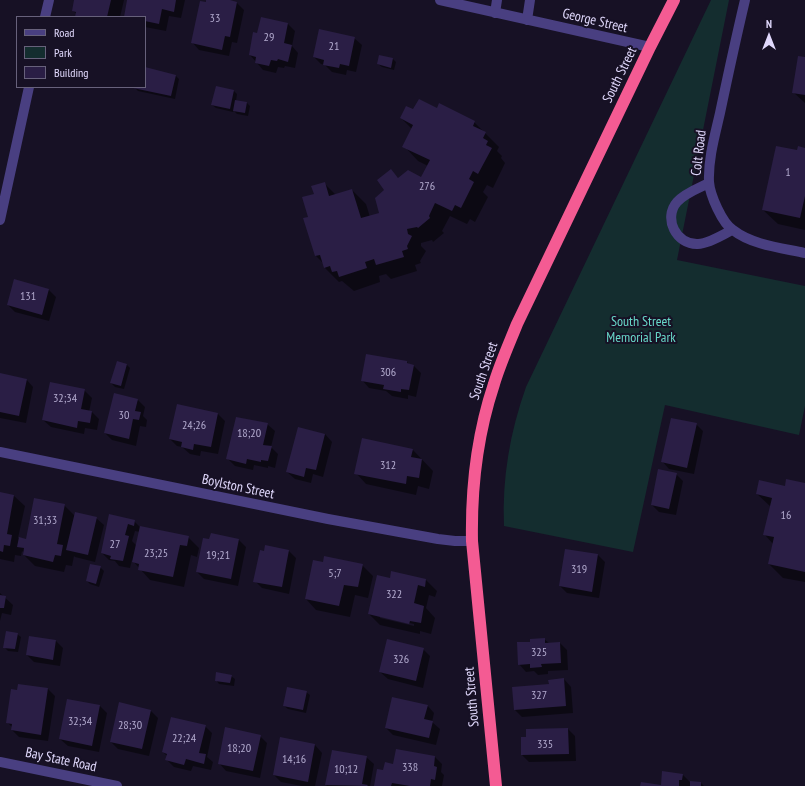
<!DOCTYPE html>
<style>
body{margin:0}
#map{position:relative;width:805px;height:786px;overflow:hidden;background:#171125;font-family:"PT Sans Narrow",sans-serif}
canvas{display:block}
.legend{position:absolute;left:16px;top:16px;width:130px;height:72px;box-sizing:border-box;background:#171125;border:1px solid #67617b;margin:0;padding:5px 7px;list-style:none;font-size:12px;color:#e0d8fc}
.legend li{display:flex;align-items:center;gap:8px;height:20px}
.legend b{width:20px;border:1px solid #67617b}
.north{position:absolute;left:749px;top:16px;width:40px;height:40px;-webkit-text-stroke:3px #171125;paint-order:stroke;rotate:0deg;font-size:11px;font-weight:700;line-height:16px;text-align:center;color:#e0d8fc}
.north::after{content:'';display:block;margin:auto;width:14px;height:18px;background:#e0d8fc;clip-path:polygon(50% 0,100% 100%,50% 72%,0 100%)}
</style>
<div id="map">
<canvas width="805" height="786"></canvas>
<ul class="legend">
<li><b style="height:5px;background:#493f81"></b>Road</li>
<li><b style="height:11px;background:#142d2f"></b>Park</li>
<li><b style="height:11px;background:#2a1e45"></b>Building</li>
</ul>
<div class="north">N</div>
</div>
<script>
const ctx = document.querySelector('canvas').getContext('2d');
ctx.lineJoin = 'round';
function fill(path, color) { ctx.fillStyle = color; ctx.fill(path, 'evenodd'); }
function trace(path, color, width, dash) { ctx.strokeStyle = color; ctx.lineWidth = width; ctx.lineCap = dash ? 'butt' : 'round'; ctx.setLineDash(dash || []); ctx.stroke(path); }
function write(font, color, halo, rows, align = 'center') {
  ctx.font = font + ' "PT Sans Narrow",sans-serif'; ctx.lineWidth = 4; ctx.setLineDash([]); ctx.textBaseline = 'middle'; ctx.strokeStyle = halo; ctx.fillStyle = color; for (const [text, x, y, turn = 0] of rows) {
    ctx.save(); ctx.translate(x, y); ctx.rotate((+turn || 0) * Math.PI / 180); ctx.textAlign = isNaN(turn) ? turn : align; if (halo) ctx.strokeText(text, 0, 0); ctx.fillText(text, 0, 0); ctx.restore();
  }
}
const green = new Path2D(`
 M711,0H729L677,260L805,286V406L799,435L665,405L633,552L504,526C502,478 510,432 526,387Z`);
const shadow = new Path2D(`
 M75,0H124L120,17H76L77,14L73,11Z
 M128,0H185L181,18L169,16L166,31L145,27V17Z
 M207,0H225L237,3L244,10L237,43L232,42L229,56L199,50L192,42Z
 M288,24L295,31L292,46L298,53L295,68L285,66L284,68L278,67L276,73L263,70L250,55L258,34Z
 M354,38L362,45L356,72L347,70L346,75L332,72L325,65L321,64L314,57Z
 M805,58V103L793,92Z
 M393,59L396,62L394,70L382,67L378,64Z
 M145,73L176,76L179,79L175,99L138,91L134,87H145Z
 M234,91L237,94L236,101L247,103L250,106L248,116L237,114L234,111L233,112L216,108L212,105Z
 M438,109L474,122L499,147L497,151L502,156L501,158L505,163L493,188L487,185L483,192L488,197L475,222L470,219L467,224L450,216L442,231L444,233L433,242L432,240L421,243V246L426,251L420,261L421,263L415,265L417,271L391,279L386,274L379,276L380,282L354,291L342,281L339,282L325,268L324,264L316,256L304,219L309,217L315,194L324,183L336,195L352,190L366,204L370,217L380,213L390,170L399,179L422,178L428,166L418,161L404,146L412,129L401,118L414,111Z
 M805,149V230L778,224L763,210Z
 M49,290L56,297L49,321L15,312L8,305Z
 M407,362L410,365L414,366L421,373L416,397L408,395V399L392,396L386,391L369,388L362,380Z
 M126,364L130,368L124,389L115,387L111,383Z
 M0,374L26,379L33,387L26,423L0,418Z
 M84,390L92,398L89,412H92L99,419L97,430L85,428L84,434L51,427L43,420Z
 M138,400L145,407L143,416L147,420L146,427L140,426L136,446L112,440L105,433Z
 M218,414L225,421L218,454L201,451L200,456L190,454L182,447L177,446L170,439Z
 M267,424L275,431L271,447L278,454L275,468L268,466V468L254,465L253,470L235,466L228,459Z
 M696,424L703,431L694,474L669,469L662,461Z
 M325,434L332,442L323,477L313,474L311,483L295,479L287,472Z
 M413,450L433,471L429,489L418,486L416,495L366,484L356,473Z
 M676,474L683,481L676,515L659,512L652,505Z
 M805,484V582L783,578L769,564L773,544L765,535L771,507L757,494L786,487Z
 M0,493L14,496L25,506L18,538L27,540L64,505L75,516L96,518L104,525L95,562L75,557L74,556L72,566L66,565L64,572L35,566L24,555V553L22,551L21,556L15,555L14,562L0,559Z
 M110,516L134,521L140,527L188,537L199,548L197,557L191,555L184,587L150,580L132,560L130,568L119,566L115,561L109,560L102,553ZM135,531L140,532L137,546L132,541Z
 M211,534L239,540L246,547L238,586L204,579L197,572L210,541Z
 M566,550L598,555L605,562L599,598L567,593L560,586Z
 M289,551L296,558L289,594L262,588L255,581Z
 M324,563L362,565L373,576L368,598L355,595L350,617L316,610L306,599Z
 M100,567L104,571L99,587L90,584L87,581Z
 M392,572L426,580L437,591L435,597L429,595L426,608L435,618L431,634L420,631V634L380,625L369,614L390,579ZM380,616L414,624V626L380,618Z
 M0,593L13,605L11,615L2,613L0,621Z
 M17,634L21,637L18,652L8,651L4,647Z
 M30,637L56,641L63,648L60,666L34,662L27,655Z
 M544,639L549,643H560L567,650L568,670L548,671V674L538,675L534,671L526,672L519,664Z
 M423,649L430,656L423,688L388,679L380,672Z
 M231,676L235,679L234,686L219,684L216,680Z
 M564,679L571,687L573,713L522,717L515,710L550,685Z
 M48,689L55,696L48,741L19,737L12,730L13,728L7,722L18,691Z
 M306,692L310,695L306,713L288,709L284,706Z
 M68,700L100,706L107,713L99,752L68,746L60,739Z
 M427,705L434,713L432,722L440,729L436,745L393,735L386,728Z
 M150,710L158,718L149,756L118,749L111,742Z
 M205,726L212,733L207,757L213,762L211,770L193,766L191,771L174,767L167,760V756L163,752Z
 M568,729L575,736L576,761L529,762L522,755Z
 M260,736L267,743L260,778L226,771L219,763Z
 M315,745L322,753L315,786H302L281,782L274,775Z
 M332,751L366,757L374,764L370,786H327L326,785Z
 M435,757L442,764L441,772L444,775L442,786H375L384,771L394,765Z
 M683,775L691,783H701L704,786H641H661Z`);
const building = new Path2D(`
 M74,0H111L107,17H75L76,12L72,11Z
 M127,0H176L174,12L162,9L159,24L145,21V17H124Z
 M206,0H230L237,2L230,37L225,36L222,50L191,43L200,1L206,2Z
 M261,17L288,23L284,43L292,45L288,62L278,59L277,61L271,60L269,66L255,63L256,57L249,55L253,32L257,33Z
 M319,29L355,37L349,66L340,64L339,68L323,65L324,60L313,57Z
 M379,55L393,58L391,68L377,64Z
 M798,56L805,57V95L792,93Z
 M145,67L176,75L171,96L133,88L145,87Z
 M216,86L234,90L230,109L211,105Z
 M419,99L437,108L439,103L475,121L473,126L486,132L483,138L488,141L486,145L492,148L478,174L473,171L469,179L474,182L461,208L455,205L452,211L435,203L429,216L430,218L418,228L417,227L407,229L408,234L412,236L407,246L408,249L402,251L404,257L376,265L374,259L365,262L367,268L339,277L337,271L332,272L330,266L324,268L320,255L315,256L303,218L308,217L302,197L314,194L311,186L325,182L329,196L352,189L361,218L379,213L375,198L384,190L377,180L391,169L398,178L408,170L421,177L430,160L402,147L413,125L400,118L406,106L413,109Z
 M235,100L247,102L245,113L233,111Z
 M776,146L797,150L798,146L805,148V196L800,218L762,210Z
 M14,279L49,289L42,315L7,305Z
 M366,354L407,361V363L414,365L409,390L401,389V392L383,389L384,385L361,381Z
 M117,361L127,364L121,386L110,383Z
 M0,373L27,379L19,416L0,412Z
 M50,382L85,389L81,409L92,411L90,423L78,421L77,428L42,420Z
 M114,393L138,399L135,411L141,412L139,420L133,419L129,439L104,433Z
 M177,404L218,413L211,447L194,444L193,450L181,447L182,442L169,439Z
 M236,417L268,423L263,445L272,446L268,461L261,460V462L247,459L246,464L226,459Z
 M671,418L697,423L687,468L661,462Z
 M298,427L325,434L316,470L306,468L304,477L286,472Z
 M362,438L413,449L411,457L422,459L419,478L407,476L406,484L354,474Z
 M658,469L677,473L669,509L651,505Z
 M786,479L805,483V572L768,564L774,537L763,535L772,498L756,494L759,480L785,486Z
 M0,492L14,495L7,534L12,535L10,546L4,545L3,552L0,551Z
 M34,498L65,504L57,544L63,545L61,556L55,555L53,562L23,555L24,548L17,547L19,537L26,539Z
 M75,512L97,517L88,555L66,550Z
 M109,514L135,520L134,526L128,524L125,535L129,536L123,561L110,559L111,556L101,553Z
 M140,526L189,536L187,546L180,545L173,577L138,570L139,564L132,562Z
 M211,533L239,539L231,579L196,572L203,538L209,539Z
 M265,545L289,550L282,587L253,582L260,550L264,551Z
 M565,549L598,554L592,592L559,586Z
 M324,556L363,564L358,587L344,585L339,606L305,599L313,560L323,562Z
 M90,564L101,566L96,584L86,581Z
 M391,571L426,579L425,587L418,585L414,603L424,606L421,623L410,621L409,624L368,614L377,575L390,578Z
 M0,595L6,596L4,608H0Z
 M6,631L18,633L15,649L3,648Z
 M29,636L56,640L53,660L26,655Z
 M545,638V643L560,642L561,663L541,664L542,667L530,668V664L518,665L517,642H530V639Z
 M387,639L424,648L416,681L379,672Z
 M216,672L232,675L230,683L215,681Z
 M564,678L566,706L514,710L512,687L549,684L548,680Z
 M18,684L48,688L41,735L11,730L12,724L6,723L11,689L17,690Z
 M287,687L307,691L303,710L283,706Z
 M392,697L428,705L424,719L433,721L429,738L385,728Z
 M67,699L100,705L92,746L59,739Z
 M119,702L151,710L142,749L110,742Z
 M171,717L206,725L199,753L206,754L204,764L186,759L184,765L165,760L167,754L162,752Z
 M225,727L261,735L253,771L218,764Z
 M568,728L569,754L521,755V737H526V729Z
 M280,737L315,744L308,782L273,775Z
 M396,749L435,756L434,766L437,767L435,780L431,779L430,786H410L392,783L391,786H374L377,769L383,770L385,762L393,764Z
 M332,750L367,756L362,784L368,785L367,786L325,785Z
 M662,771L683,774L682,780H679V786H640L641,782L661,785Z
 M690,781L701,782V786H690Z`);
const minor = new Path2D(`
 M440,0L650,47
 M745,0C736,38 728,75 720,113C715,135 708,159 709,182C710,195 722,223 733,230C752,245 782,248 805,253
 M495,13L497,0
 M45,17L49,0
 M527,20L530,0
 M709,183C699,188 685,193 677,202C663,218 676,245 698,244C708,244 723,235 732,230
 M0,220L29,87
 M0,452L328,519L438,539L455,541H472
 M0,762L117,786`);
const highway = new Path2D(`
 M496,786L472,541C471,488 477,435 494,384C500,364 509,344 517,324L650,47L674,0`);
const numberNames = [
 ["33",215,19],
 ["29",269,38],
 ["21",334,47],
 ["1",788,173],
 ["276",427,187],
 ["131",28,297],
 ["306",388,373],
 ["32;34",65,399],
 ["30",124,416],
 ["24;26",194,426],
 ["18;20",249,434],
 ["312",388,466],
 ["16",786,516],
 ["31;33",45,521],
 ["27",115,545],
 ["23;25",156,554],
 ["19;21",218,556],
 ["319",579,570],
 ["5;7",335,574],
 ["322",394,595],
 ["325",539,653],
 ["326",401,660],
 ["327",539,696],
 ["32;34",80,722],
 ["28;30",130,726],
 ["22;24",184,739],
 ["335",545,745],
 ["18;20",239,749],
 ["14;16",294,760],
 ["338",410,768],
 ["10;12",346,770]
];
const streetNames = [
 ["George Street",595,21,13],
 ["South Street",620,75,-64],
 ["Colt Road",699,153,-83],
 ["South Street",484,371,-71],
 ["Boylston Street",238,487,12],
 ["South Street",472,697,-95],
 ["Bay State Road",61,760,12]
];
const parkNames = [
 ["South Street",641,322],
 ["Memorial Park",641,338]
];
fill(green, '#142d2f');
fill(shadow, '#0007');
fill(building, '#2a1e45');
trace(minor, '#493f81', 10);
trace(highway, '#f45b93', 12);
write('12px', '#b2aace', null, numberNames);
write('14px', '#e0d8fc', '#171125', streetNames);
write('14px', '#68d8c9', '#171125', parkNames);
</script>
